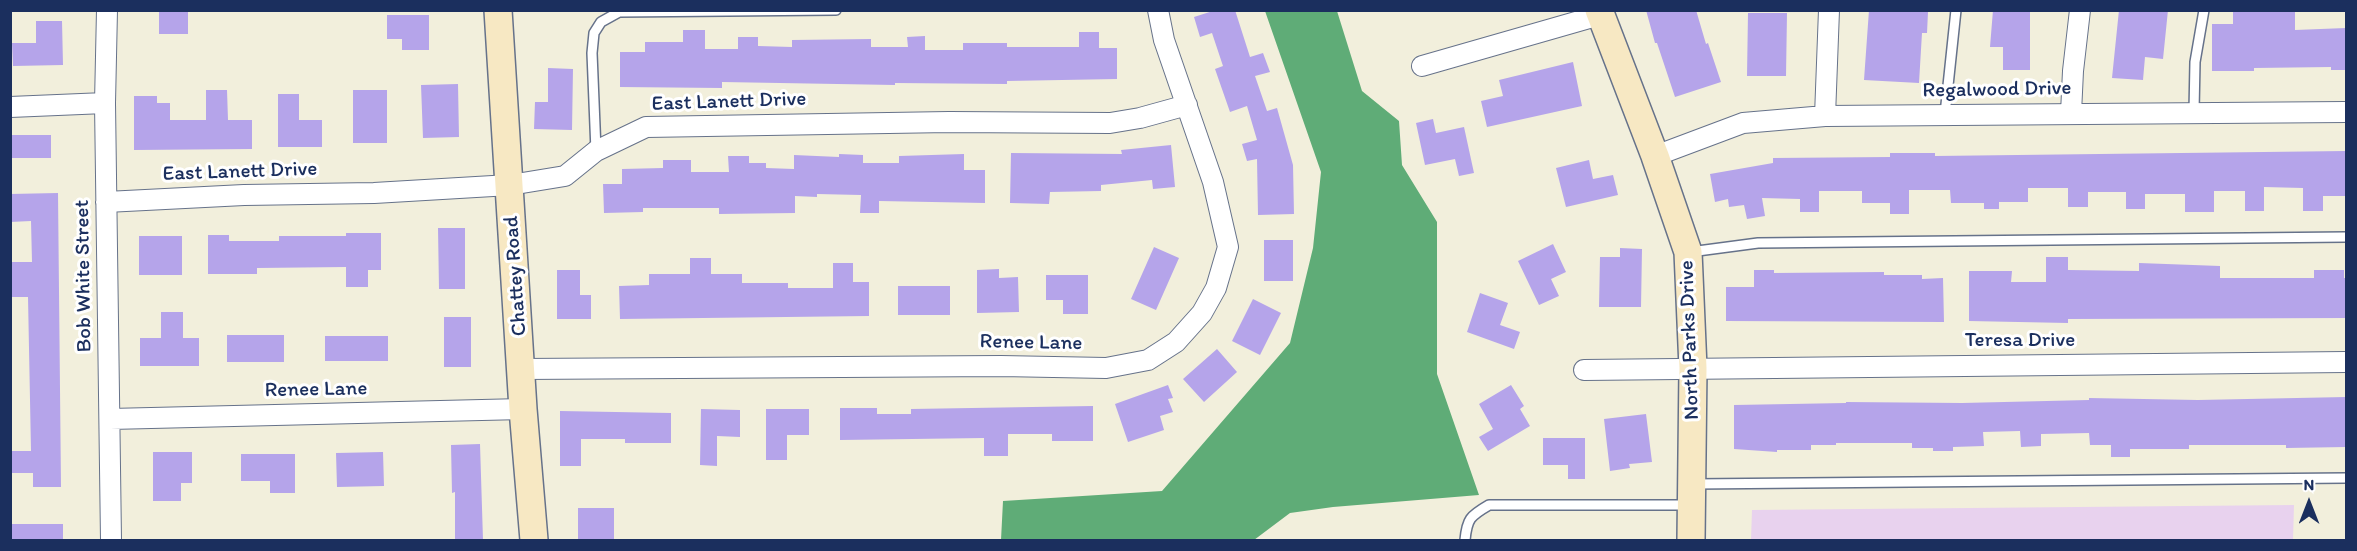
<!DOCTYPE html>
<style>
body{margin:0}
#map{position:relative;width:2357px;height:551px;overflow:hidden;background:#f2efdc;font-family:Itim,sans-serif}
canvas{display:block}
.frame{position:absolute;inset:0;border:12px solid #1b2f5e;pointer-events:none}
.north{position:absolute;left:2279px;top:473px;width:60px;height:60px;-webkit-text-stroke:4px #fff;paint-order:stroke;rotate:0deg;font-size:16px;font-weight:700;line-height:24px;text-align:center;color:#1b2f5e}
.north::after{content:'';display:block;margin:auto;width:21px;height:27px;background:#1b2f5e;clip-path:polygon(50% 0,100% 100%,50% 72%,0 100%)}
</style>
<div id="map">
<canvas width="2357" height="551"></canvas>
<div class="frame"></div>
<div class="north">N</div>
</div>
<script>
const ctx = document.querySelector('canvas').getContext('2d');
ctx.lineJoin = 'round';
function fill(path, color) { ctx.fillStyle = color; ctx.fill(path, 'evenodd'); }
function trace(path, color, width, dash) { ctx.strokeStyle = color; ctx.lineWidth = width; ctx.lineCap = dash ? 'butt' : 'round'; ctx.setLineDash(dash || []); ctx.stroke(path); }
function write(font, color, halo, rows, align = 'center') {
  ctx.font = font + ' Itim,sans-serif'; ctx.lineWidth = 6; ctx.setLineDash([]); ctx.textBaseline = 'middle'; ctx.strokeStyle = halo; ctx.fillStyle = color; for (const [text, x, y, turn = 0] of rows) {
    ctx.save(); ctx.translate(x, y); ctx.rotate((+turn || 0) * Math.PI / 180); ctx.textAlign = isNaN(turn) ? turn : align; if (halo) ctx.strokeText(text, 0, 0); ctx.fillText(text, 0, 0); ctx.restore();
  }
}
const built = new Path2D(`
 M2294,505L2293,540H1751L1752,510Z`);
const forest = new Path2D(`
 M1265,11H1337L1362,91L1399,121L1402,165L1437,222V374L1479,495L1333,507L1290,513L1254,540H1001L1003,501L1162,491L1290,343L1313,248L1321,172Z`);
const building = new Path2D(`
 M159,10H188V34H159Z
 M1216,10H1235L1250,57L1263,53L1270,72L1255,76L1267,111L1277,108L1293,165L1294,214L1258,215L1257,159L1247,161L1242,144L1257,140L1247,106L1230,112L1215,69L1223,66L1212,33L1200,37L1194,17Z
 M1646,10H1696L1706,44L1708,43L1721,82L1675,97L1657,43H1655Z
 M1869,10L1928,12L1927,33H1922L1919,83L1864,80Z
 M1993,10H2030V70H2003V47H1990Z
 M2119,10H2168L2163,59L2145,57L2143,80L2112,78Z
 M2233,10H2295V30L2346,28V70H2331V67L2254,68V71H2212V24H2233Z
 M1748,13H1787L1786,76H1747Z
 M387,15H429V50H402V39H387Z
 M36,21H62L63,65L13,66L12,43H36Z
 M683,30H705V49H738V37H758V46L792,47V40L871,39V47H908L907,37L925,36V50H963V43H1007V47H1079V32H1099V48H1117V79L1007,81V84L895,83V85L722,82V88L620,87V52H645V42H683Z
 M1573,62L1582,106L1487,127L1481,101L1503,96L1499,80Z
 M548,68L573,69L572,130L534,129L535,102H548Z
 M458,84L459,137L423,138L421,85Z
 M206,90H227L228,120H252V149L134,150V96H157V103H170V120H206Z
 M353,90H387V143H353Z
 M278,94H299V120H322V147H278Z
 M1433,119L1436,133L1464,127L1474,173L1459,176L1455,159L1425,165L1416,123Z
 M10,135H51V158H10Z
 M1171,145L1175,187L1153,189L1152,180L1101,185V191L1050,192L1049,204L1010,203L1011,153L1122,154L1121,150Z
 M2346,151V196H2323V211H2303V188L2264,187V211H2245V191H2214V212H2185V194H2145V209H2126V192H2088V207H2068V188H2028V202H1999V209H1984V203H1951L1950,190H1909V214H1890V203H1862V191H1819V212H1800V199L1762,198L1765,216L1747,219L1744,205L1729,207L1728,199L1715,202L1710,174L1773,163V158L1890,157V153H1935V156Z
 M839,154L863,155V163H899V156L964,154V170H985V203L879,201V213H860L861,195L817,194V197L795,196V213L719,214V208H643V212L604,213L603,184H622V169L663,168V160H691V172H729L728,156H749V163H766V168L794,169V155L839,157Z
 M1589,160L1593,179L1613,175L1618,195L1566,207L1556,168Z
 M58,193L61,487H33V473H10V451H31L28,297H10V262H32L31,221L10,222V194Z
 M438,228H465V289H439Z
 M346,233H381V270H368V287H346V267L257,268V274H208V235H229V241H279V236H346Z
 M139,236H182V275H139Z
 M1264,240H1293V281H1264Z
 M1553,244L1566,272L1551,279L1559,296L1539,305L1518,261Z
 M1154,247L1179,258L1156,310L1131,299Z
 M1620,248L1642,249L1641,307H1599L1600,257H1620Z
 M2046,257H2068V270L2139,271V263L2220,266V278H2314V270H2344V278H2346V318L2068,319V323L1969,321V271H2012L2011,282H2046Z
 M690,258H711V274H742V283H788V288H833V263H853V282H869V316L620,319L619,286L649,285V274H690Z
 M999,269V278L1018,277L1019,312L977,313V270Z
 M557,270H580V295H591V319H557Z
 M1754,270H1774V273L1884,272V275H1922V279L1943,278L1944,322L1726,321V287H1754Z
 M1046,275H1088V314H1063V300H1046Z
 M898,286H950V315H898Z
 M1480,293L1508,303L1500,325L1520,332L1514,349L1467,332Z
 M1253,299L1281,313L1260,355L1232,341Z
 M161,312H183V338H199V366H140V338H161Z
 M444,317H471V367H444Z
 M227,335H284V362H227Z
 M325,336H388V361H325Z
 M1217,349L1237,372L1204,402L1183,379Z
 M1168,385L1173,398L1168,399L1173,412L1160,416L1164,430L1128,442L1115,404Z
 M1511,385L1524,406L1520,409L1530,426L1488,451L1479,437L1493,429L1479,404Z
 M2346,397V447L2286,448V445H2189V449H2130V457H2111V445H2090L2089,433L2041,434V446L2021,447L2020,431L1983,432L1984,446L1953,447V451H1933V448H1912V443H1836V445H1811V450H1777V452L1734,449V405L1846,403V402L1962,403L2089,400V398L2198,400Z
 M1093,406V441H1052V434H1008V456H984V438L840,440V408H877V414H911V409Z
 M701,409L740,410V437L717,436V466L700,465Z
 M766,409H809V435H787V460H766Z
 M560,411L671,413V443H625V439H581V466H560Z
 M1646,414L1652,462L1629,464L1630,468L1610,471L1604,419Z
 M1543,438H1585V479H1568V465H1543Z
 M480,444L483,540H455V492L452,493L451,445Z
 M153,452H192V483H181V501H153Z
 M383,452L384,486L337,487L336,453Z
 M241,454H295V493H270V481H241Z
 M578,508H614V540H578Z
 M10,524H63V540H10Z`);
const lane = new Path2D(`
 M2194,111L2195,62L2204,10
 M1945,114L1956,10
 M596,151L592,53L594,33L601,22L619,12L836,10
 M1690,252L1758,243L2346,237
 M1694,484L2346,478
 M1465,540C1467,519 1470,516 1489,505H1689`);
const street = new Path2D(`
 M107,10L105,103L111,540
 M1422,66L1600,15
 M10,107L105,103
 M2071,113L2073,71L2080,10
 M1825,116L1829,10
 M1655,156L1743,123L1825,116L2346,112
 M106,202L244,195L374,193L510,185L565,176L596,151L646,127L949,122L1110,123L1140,118L1187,105
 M522,369L1001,366L1106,368L1148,360L1176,342L1202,313L1216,288L1228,247L1213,182L1164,40L1158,10
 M1584,370L2346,362
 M110,419L523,409`);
const secondary = new Path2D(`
 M498,10L523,409L534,540
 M1599,10L1655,156L1688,252L1693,368L1691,540`);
const streetNames = [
 ["Regalwood Drive",1997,90,-1],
 ["East Lanett Drive",729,102,-2],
 ["East Lanett Drive",240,172,-2],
 ["Bob White Street",84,276,-91],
 ["Chattey Road",516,276,-94],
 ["North Parks Drive",1690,340,-92],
 ["Teresa Drive",2020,341],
 ["Renee Lane",1031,343,1],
 ["Renee Lane",316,390,-1]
];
fill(built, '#e8d2ee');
fill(forest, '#5fac77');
fill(building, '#b5a4ea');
trace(lane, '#66728a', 12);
trace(street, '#66728a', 22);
trace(secondary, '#66728a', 30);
trace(lane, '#fff', 9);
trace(street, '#fff', 20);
trace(secondary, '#f7e8c3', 27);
write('21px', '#1b2f5e', '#fff', streetNames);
</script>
